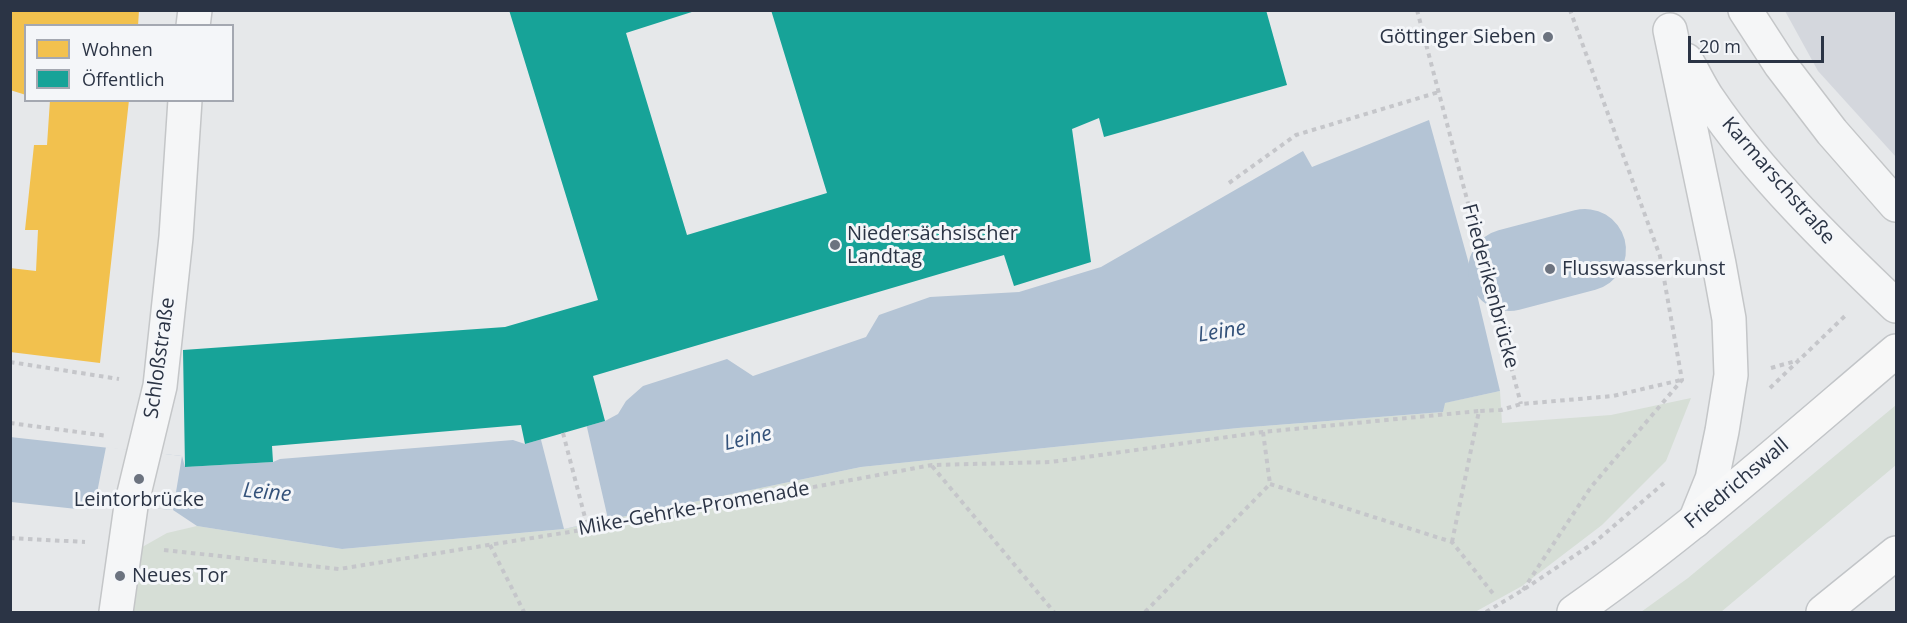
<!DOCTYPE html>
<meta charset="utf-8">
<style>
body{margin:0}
#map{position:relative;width:1907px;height:623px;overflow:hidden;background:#e6e8ea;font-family:"Open Sans",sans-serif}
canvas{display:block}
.frame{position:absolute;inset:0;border:12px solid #2b3445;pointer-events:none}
.legend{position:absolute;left:24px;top:24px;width:210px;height:78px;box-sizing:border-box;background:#f4f6f9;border:2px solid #a4a8b1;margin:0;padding:8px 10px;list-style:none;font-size:18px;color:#2b3445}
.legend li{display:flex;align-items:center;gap:12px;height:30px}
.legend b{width:30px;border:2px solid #a4a8b1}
.scale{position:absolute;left:1688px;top:36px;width:136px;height:27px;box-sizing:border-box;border:3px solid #2b3445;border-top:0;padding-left:8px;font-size:18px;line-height:21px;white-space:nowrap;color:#2b3445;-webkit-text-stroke:4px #f4f6f9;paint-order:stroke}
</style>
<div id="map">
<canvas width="1907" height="623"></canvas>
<div class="frame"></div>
<ul class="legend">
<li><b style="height:16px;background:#f2c14e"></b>Wohnen</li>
<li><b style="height:16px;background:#17a398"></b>Öffentlich</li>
</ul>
<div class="scale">20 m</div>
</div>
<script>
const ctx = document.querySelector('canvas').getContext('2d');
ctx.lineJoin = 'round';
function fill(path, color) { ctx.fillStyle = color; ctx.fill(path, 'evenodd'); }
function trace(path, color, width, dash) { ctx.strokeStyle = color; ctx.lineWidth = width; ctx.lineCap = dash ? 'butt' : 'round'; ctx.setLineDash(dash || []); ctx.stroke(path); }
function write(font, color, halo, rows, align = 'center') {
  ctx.font = font + ' "Open Sans",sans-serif'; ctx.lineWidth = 6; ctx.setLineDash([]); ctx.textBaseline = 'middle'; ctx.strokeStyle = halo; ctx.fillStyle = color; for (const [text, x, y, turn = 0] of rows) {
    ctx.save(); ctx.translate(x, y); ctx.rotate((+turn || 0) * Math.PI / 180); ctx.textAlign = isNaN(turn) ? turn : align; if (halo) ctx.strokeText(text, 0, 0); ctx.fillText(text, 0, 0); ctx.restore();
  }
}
const built = new Path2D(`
 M1785,11H1896V157L1818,71Z`);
const green = new Path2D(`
 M1500,391L1502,423L1611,415L1691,398L1666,461L1602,525L1522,586L1475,612H116L121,559L167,533L197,526L342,549L564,529L861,467L1238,428L1443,412L1444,403Z
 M1896,405V465L1721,612H1641L1688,578Z`);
const water = new Path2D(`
 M1429,120L1474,282L1500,391L1445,403L1443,412L1238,428L861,467L564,529L342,549L197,526L173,510L95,503L90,508L77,509L11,502L10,437L182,456L185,467L273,462L280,459L513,440L525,444L605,421L618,414L626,401L643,386L727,359L753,376L866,337L879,315L930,297L1019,292L1101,267L1303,151L1312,167Z`);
const pier = new Path2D(`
 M586,423L608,519L564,529L540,436Z
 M106,447L182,456L173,510L95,503Z`);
const homes = new Path2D(`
 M10,10H139L138,26H26V95L10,90Z
 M50,100H129L100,363L10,352V268L36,271L38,230H25L34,145H47Z`);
const public = new Path2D(`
 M509,10H698L626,33L687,235L827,193L771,10H1266L1287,85L1104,137L1099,118L1072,129L1091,262L1014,286L1004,255L593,376L605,421L525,444L521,425L272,446L273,462L185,467L183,350L505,327L598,300Z`);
const river = new Path2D(`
 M1509,270L1585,250`);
const path = new Path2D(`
 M1417,10L1521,404
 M1229,183L1296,135L1439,92
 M10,362L119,379
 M1771,368L1799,360
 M1770,388L1847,314
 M10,423L108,436
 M1263,432L1270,484
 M563,433L588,529
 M932,466L1054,612
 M1270,484L1452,542L1495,596
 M10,538L85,542
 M1452,542L1479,411L1501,410L1521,404L1613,396L1681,380
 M490,545L524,612
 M164,550L339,569L588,529L932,465L1051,462L1263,432L1479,411
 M1523,590L1591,487L1682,380L1660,256L1570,10
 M1145,612L1270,484
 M1486,612L1523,590L1595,542L1664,483`);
const minor = new Path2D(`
 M1745,10L1780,64L1832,132L1896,205
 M193,26L195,10
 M1670,30L1719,264L1729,319L1731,375L1722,431L1712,479L1695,521
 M1686,60C1694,73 1700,87 1709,100C1759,174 1831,244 1896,306
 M116,612L131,506L160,386L176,237L185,100`);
const major = new Path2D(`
 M1574,612C1687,533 1791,440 1896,351
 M1823,612L1896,553`);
const markers = [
 [1548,37,6,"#6c737f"],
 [835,245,6,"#6c737f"],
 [1550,269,6,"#6c737f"],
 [139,479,6,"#6c737f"],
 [120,576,6,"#6c737f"]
];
const poiNames = [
 ["Göttinger Sieben",1536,37,"right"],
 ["Niedersächsischer",847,234],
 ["Landtag",847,257],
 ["Flusswasserkunst",1562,269],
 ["Leintorbrücke",139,500,"center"],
 ["Neues Tor",132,576]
];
const streetNames = [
 ["Karmarschstraße",1778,181,49],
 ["Friederikenbrücke",1490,286,75],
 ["Schloßstraße",160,358,-82],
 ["Friedrichswall",1737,484,-40],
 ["Mike-Gehrke-Promenade",694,509,-10]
];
const waterNames = [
 ["Leine",1222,332,-9],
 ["Leine",748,439,-13],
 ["Leine",267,493,5]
];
fill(built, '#d4d7dd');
fill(green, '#d6ded6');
fill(water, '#b4c4d5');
fill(pier, '#e6e8ea');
fill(homes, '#f2c14e');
fill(public, '#17a398');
trace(river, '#b4c4d5', 82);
trace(minor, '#c4c6c8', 36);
trace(major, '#c2c5c8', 36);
trace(path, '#c5c6ca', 4, [4.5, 4.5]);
trace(minor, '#f5f6f7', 33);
trace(major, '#f8f8f8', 33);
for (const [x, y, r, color] of markers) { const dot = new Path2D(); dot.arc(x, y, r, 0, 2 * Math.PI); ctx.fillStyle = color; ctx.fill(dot); trace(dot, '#f4f6f9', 2); }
write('20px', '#2b3445', '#f4f6f9', poiNames, 'left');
write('20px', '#2b3445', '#f4f6f9', streetNames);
write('italic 21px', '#34527a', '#f4f6f9', waterNames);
</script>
